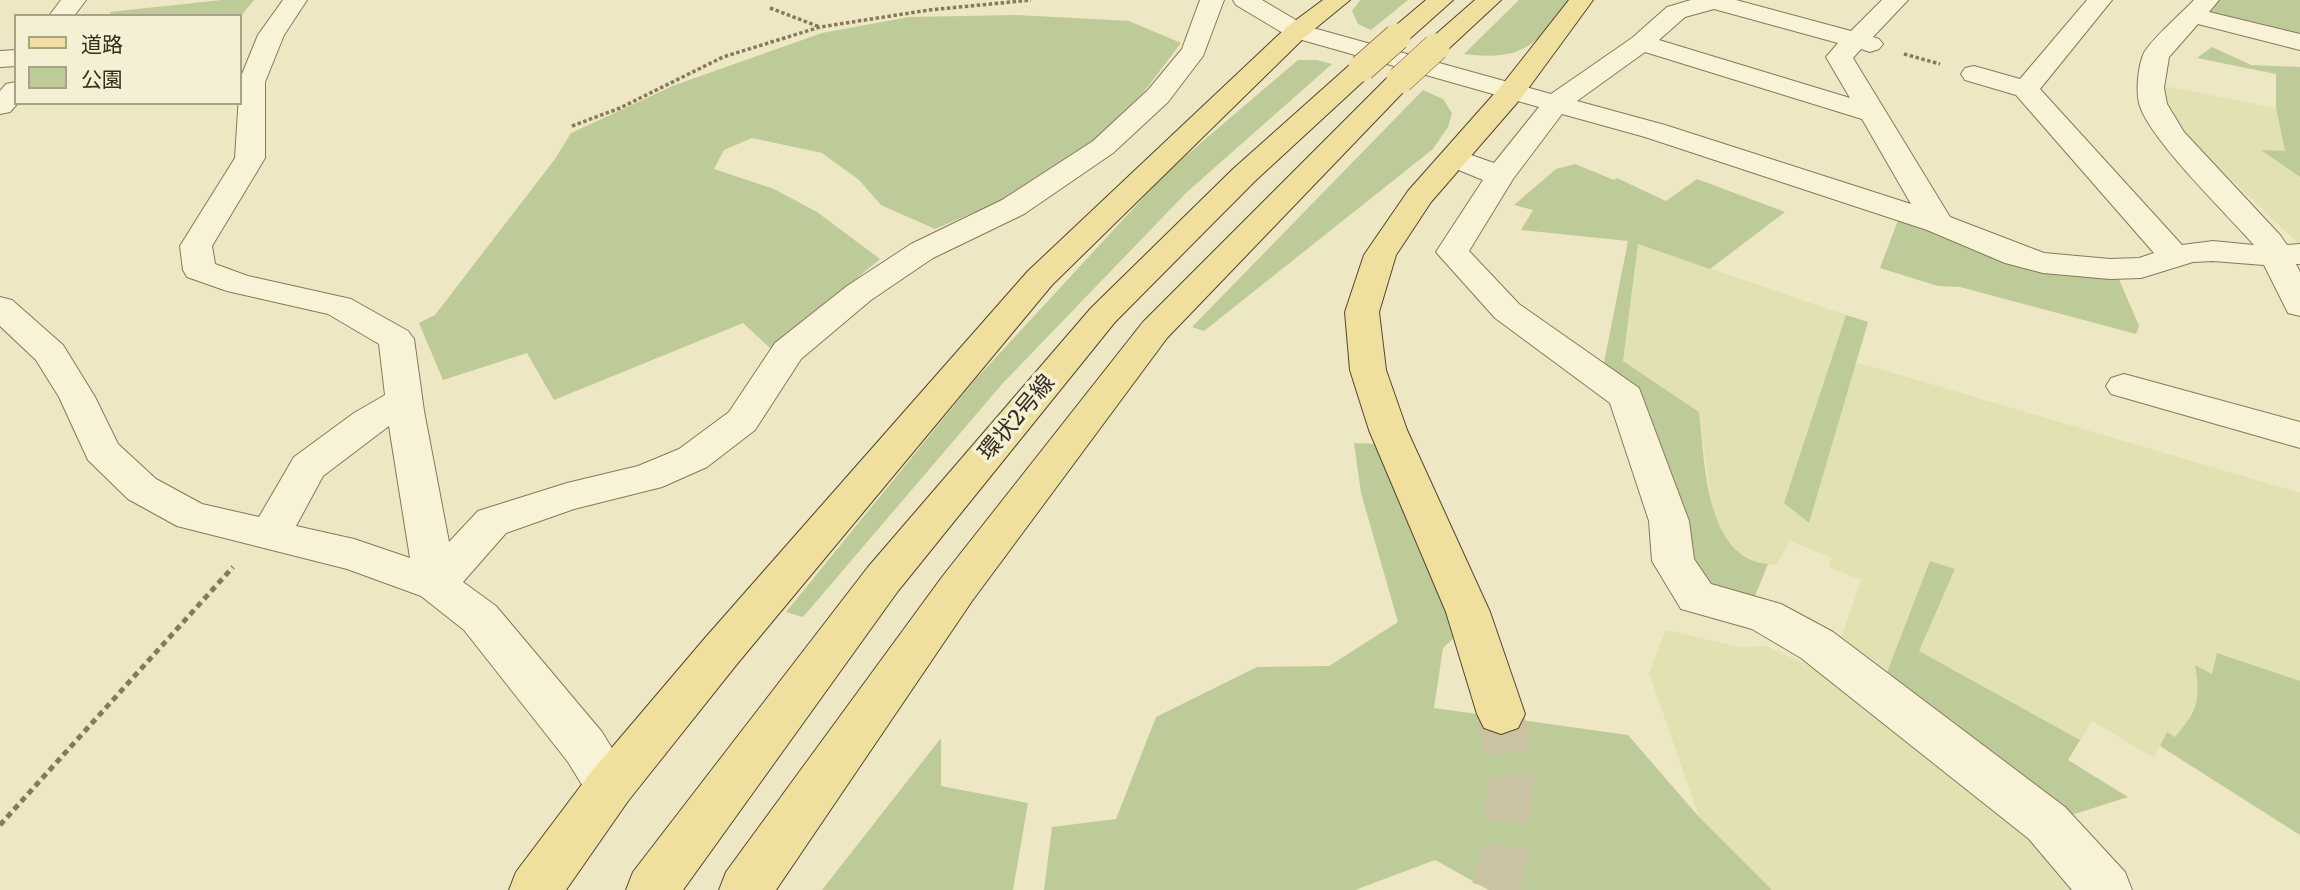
<!DOCTYPE html>
<meta charset="utf-8">
<style>
body{margin:0}
#map{position:relative;width:2300px;height:890px;overflow:hidden;background:#ede7c4;font-family:Literata,"Noto Sans JP",serif}
canvas{display:block}
.legend{position:absolute;left:14px;top:14px;width:228px;height:91px;box-sizing:border-box;background:#f4f0d3;border:2px solid #a8a28b;margin:0;padding:9px 12px;list-style:none;font-size:21px;color:#372e1f}
.legend li{display:flex;align-items:center;gap:14px;height:35px}
.legend b{width:35px;border:2px solid #a8a28b}
</style>
<div id="map">
<canvas width="2300" height="890"></canvas>
<ul class="legend">
<li><b style="height:9px;background:#efe19d"></b>道路</li>
<li><b style="height:19px;background:#bdcb98"></b>公園</li>
</ul>
</div>
<script>
const ctx = document.querySelector('canvas').getContext('2d');
ctx.lineJoin = 'round';
function fill(path, color) { ctx.fillStyle = color; ctx.fill(path, 'evenodd'); }
function trace(path, color, width, dash) { ctx.strokeStyle = color; ctx.lineWidth = width; ctx.lineCap = dash ? 'butt' : 'round'; ctx.setLineDash(dash || []); ctx.stroke(path); }
function write(font, color, halo, rows, align = 'center') {
  ctx.font = font + ' Literata,"Noto Sans JP",serif'; ctx.lineWidth = 7; ctx.setLineDash([]); ctx.textBaseline = 'middle'; ctx.strokeStyle = halo; ctx.fillStyle = color; for (const [text, x, y, turn = 0] of rows) {
    ctx.save(); ctx.translate(x, y); ctx.rotate((+turn || 0) * Math.PI / 180); ctx.textAlign = isNaN(turn) ? turn : align; if (halo) ctx.strokeText(text, 0, 0); ctx.fillText(text, 0, 0); ctx.restore();
  }
}
const farmland = new Path2D(`
 M2159,85L2276,108L2285,152L2263,151L2300,177V245L2195,145L2164,109Z
 M1638,244L1846,315L1784,503L1809,523L1856,362L2300,493V681L2218,653L2213,674L2195,666L2200,692L2192,718L2175,737L2167,732L2154,758L2092,721L2080,740L1918,651L1955,570L1884,680L1838,647L1861,580L1829,567L1832,558L1790,541L1776,565L1760,563L1737,551L1720,530L1712,507L1699,412L1623,362Z
 M1666,630L1740,647L1766,646L1829,675L1832,666L2088,890H1772L1699,817L1649,673Z`);
const green = new Path2D(`
 M222,0H254L240,17L112,16L110,12Z
 M1360,0H1408L1371,30L1358,24L1352,11Z
 M1519,0H1571C1535,46 1524,61 1464,54Z
 M2213,0H2300V39L2199,14Z
 M1017,15L1129,21L1181,43L1143,93L1089,145L1001,201L935,229L881,205L859,180L822,153L752,138L724,150L714,169L774,189L817,212L880,259L771,349L743,323L554,400L527,353L443,380L419,323L435,315L555,159L571,133L675,85L822,33L909,17Z
 M2212,47L2251,65L2300,67V177L2261,150L2285,151L2276,108V74L2197,58Z
 M1298,60H1317L1332,64L1187,192L1003,383L803,617L786,612L974,381L1168,171Z
 M1423,90L1443,99L1452,113L1448,127L1433,149L1204,331L1192,327Z
 M1575,164L1614,180L1617,178L1666,201L1697,179L1785,212L1710,269L1638,244L1623,361L1699,412C1705,459 1704,558 1768,564L1755,596L1769,603L1696,581L1644,399L1603,368L1628,241L1521,230L1533,210L1514,205L1556,169Z
 M1900,215L2118,277L2139,326L2136,334L1960,287L1938,286L1880,268Z
 M1846,315L1868,322L1809,523L1784,503Z
 M1354,443L1378,444L1458,634L1443,648L1434,708L1628,735L1699,817L1772,890H1489L1435,860L1355,890H1044L1052,827L1116,819L1156,717L1257,667L1329,666L1398,622L1361,493Z
 M1930,561L1955,569L1919,651L2080,740L2068,760L2128,797L2062,818L1884,680Z
 M2217,653L2300,681V835L2160,746L2167,732L2175,737C2198,711 2201,699 2195,665L2212,674Z
 M941,738V786L1028,803L1013,890H822Z`);
const majorTunnel = new Path2D(`
 M1494,890L1503,864L1511,779L1501,714`);
const pathFar1 = new Path2D(`
 M770,8L820,27
 M1904,54L1940,64
 M572,126L620,108L723,57L820,27L929,10L1031,0`);
const path = new Path2D(`
 M0,825L233,567`);
const minor = new Path2D(`
 M61,0H86L74,16H49Z
 M283,0H307L284,35L265,82V158L212,246L215,264L248,276L351,299L408,331L414,339L424,411L449,542L478,511L567,483L638,466L679,449L729,412L775,343L847,286L911,244L1002,200L1093,141L1148,90L1182,49L1200,0H1224L1203,56L1168,102L1113,153L1024,214L933,258L871,300L801,359L755,430L707,467L662,487L574,509L506,533L463,582L496,606L602,732L635,786L628,801L610,808L592,801L568,762L464,630L421,596L347,569L177,526L128,499L88,460L59,397L36,360L0,326V297L12,300L63,345L95,397L118,444L156,479L202,504L259,517L294,457L354,413L385,395L379,344L328,314L227,291L187,277L183,270L180,246L235,158L240,79L258,35ZM389,426L410,558L354,539L296,526L323,476Z
 M1233,0H1262L1306,26L1551,94L1632,38L1667,7L1691,0H1736L1851,31L1882,0H1908L1873,37L1879,39L1883,44L1879,49L1870,52L1861,49L1853,58L1950,217L2044,253L2110,259L2139,258L2154,253L2016,95L1965,80L1961,74L1965,68L1974,66L2020,79L2087,0H2112L2040,89L2182,245L2213,241L2254,245C2228,215 2147,137 2139,103C2136,90 2138,68 2143,55C2148,42 2183,12 2194,0H2219L2209,12L2300,34V50L2198,24L2169,57L2164,88L2167,104L2184,132L2280,235L2287,245L2300,244V264H2296L2300,272V316L2288,313L2264,265L2213,261L2193,262L2141,278L2110,279L2043,273L2005,263L1927,230L1645,137L1562,114L1513,179L1469,251L1519,304L1639,388L1689,521L1694,559L1711,584L1781,604L1833,632L2065,807L2125,872L2132,890H2072L2029,839L1801,658L1752,629L1681,609L1652,561L1649,521L1610,403L1495,318L1436,252L1483,180L1444,164L1439,158L1444,152L1454,149L1494,163L1539,107L1288,36L1236,5ZM1714,9L1838,43L1826,57L1850,98L1659,40L1685,17ZM1645,52L1862,119L1911,204L1665,125L1577,101Z
 M16,50V66L0,67V51Z
 M16,82V103H18L10,112L0,114V91L6,84Z
 M2124,374L2300,422V448L2111,394L2106,386L2111,378Z`);
const major = new Path2D(`
 M1323,0H1350L1306,36L1052,285L737,664L628,801L566,890H509L516,872L592,771L705,638L1028,271L1288,26Z
 M1426,0H1453L1406,42L1397,45L1388,42L1384,37L1388,32Z
 M1475,0H1501L1445,52L1436,55L1427,52L1423,47L1427,42Z
 M1569,0H1593L1522,97L1431,202L1396,255L1379,312L1386,370L1407,430L1490,612L1525,714L1518,728L1501,734L1484,728L1477,714L1446,612L1369,430L1350,370L1345,312L1364,255L1408,191L1502,85Z
 M1362,60L1371,62L1375,68L1371,74L1255,181L1115,322L898,591L683,890H626L633,872L868,567L1091,308L1233,169L1353,62Z
 M1400,72L1409,74L1413,80L1409,86L1167,338L972,601L776,890H719L726,872L942,577L1143,322L1391,74Z`);
const majorBridge = new Path2D(`
 M1362,68L1397,37
 M1400,80L1436,47`);
const streetNames = [
 ["環状2号線",1017,418,-50]
];
fill(farmland, '#e2e1b2');
fill(green, '#bdcb98');
trace(majorTunnel, '#c9c2a3', 46, [46, 24]);
trace(minor, '#87795b', 2);
trace(major, '#55462f', 2);
trace(pathFar1, '#87795b', 3.5, [3.5, 2.5]);
trace(path, '#87795b', 5, [6, 4.5]);
fill(minor, '#f8f3d7');
fill(major, '#efe19d');
trace(majorBridge, '#55462f', 28, []);
trace(majorBridge, '#efe19d', 27);
write('23px', '#372e1f', '#f4f0d3', streetNames);
</script>
